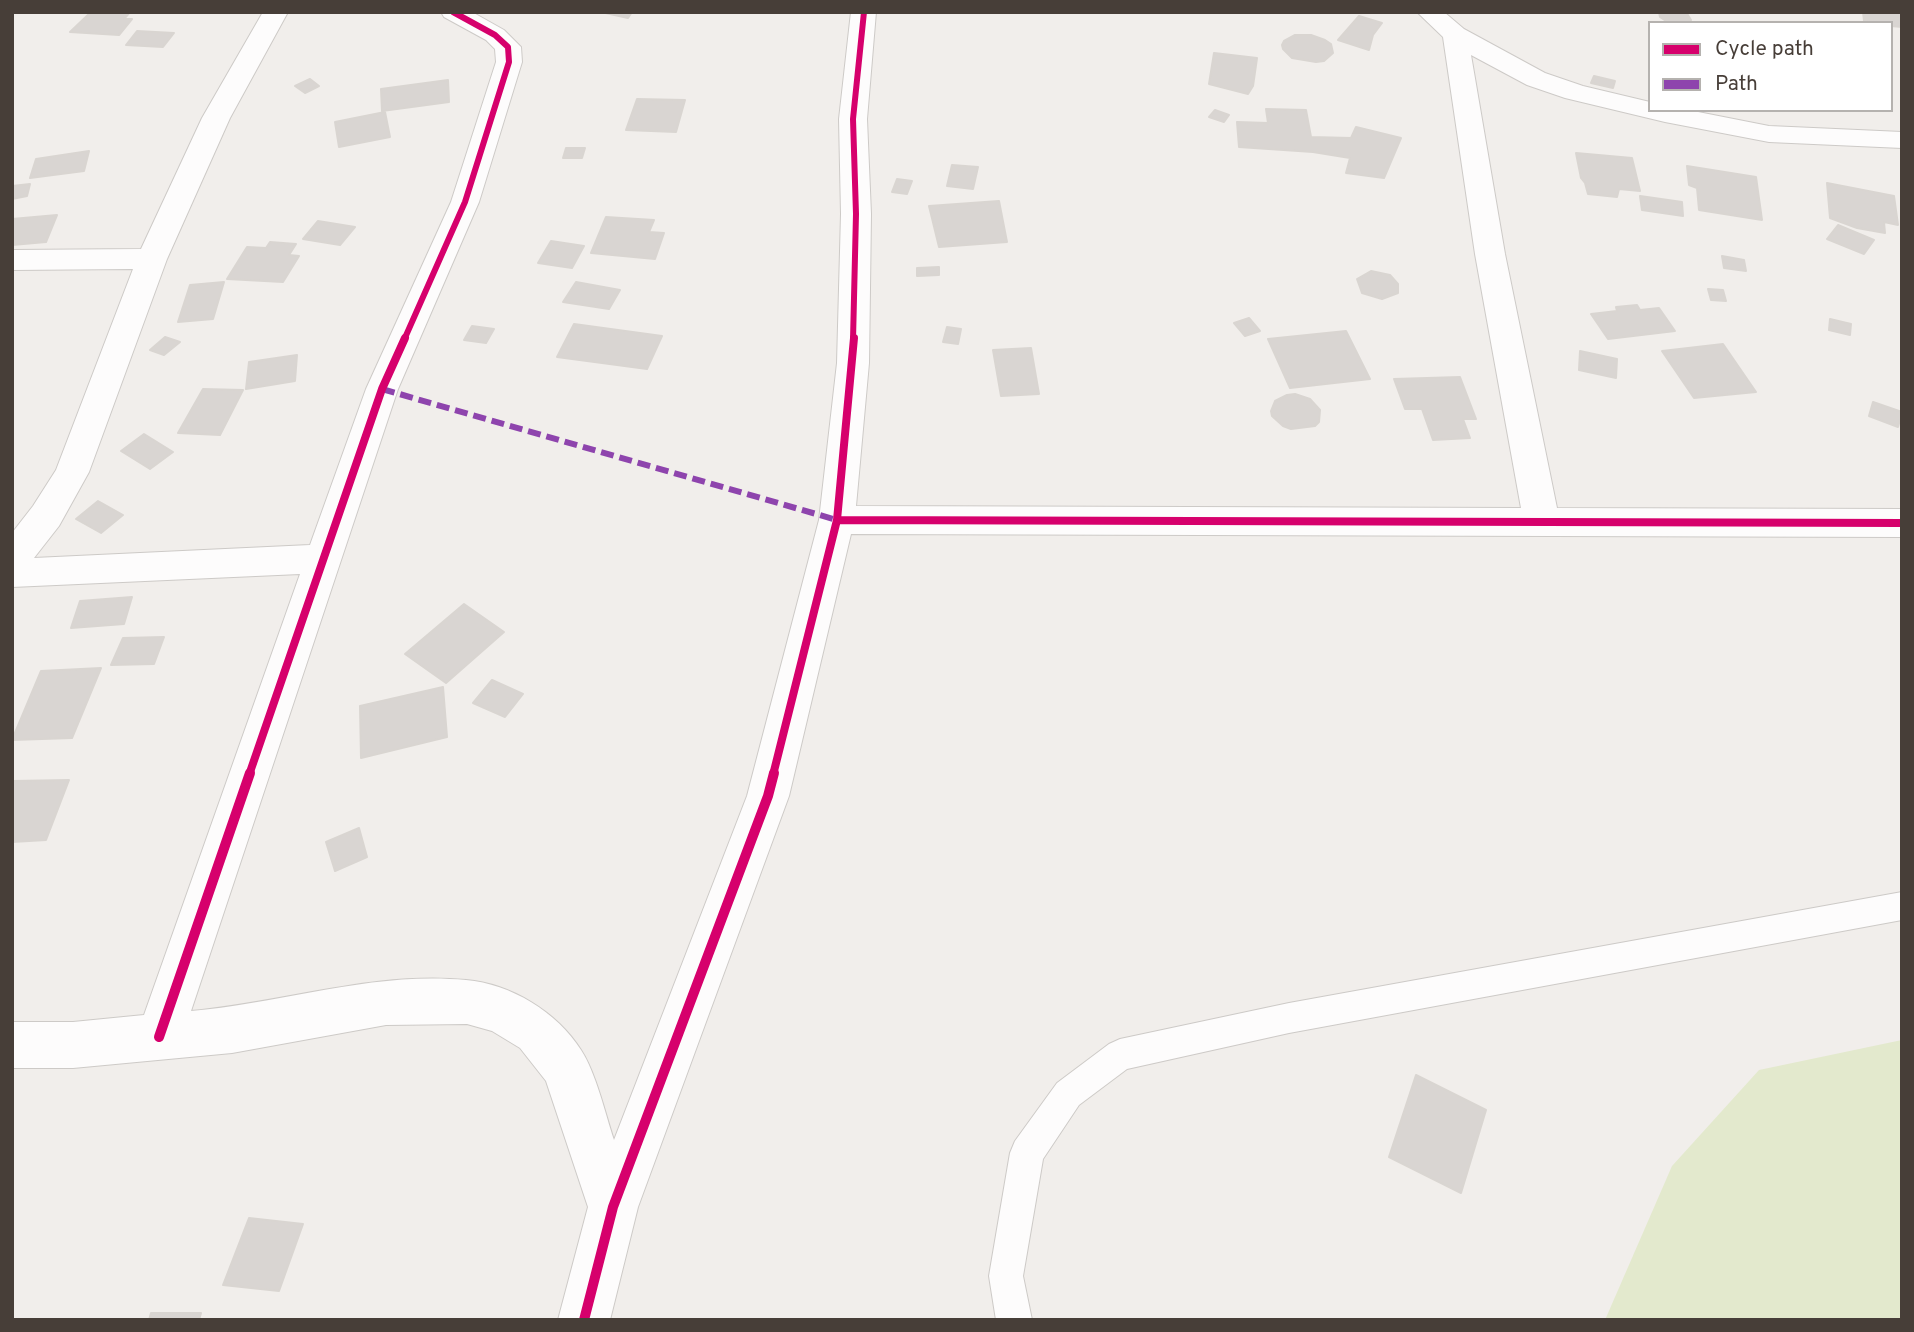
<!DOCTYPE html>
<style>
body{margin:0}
#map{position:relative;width:1914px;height:1332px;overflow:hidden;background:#f1eeeb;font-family:Overpass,sans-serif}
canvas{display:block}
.frame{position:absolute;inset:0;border:14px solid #473e38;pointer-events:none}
.legend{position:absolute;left:1648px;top:21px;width:245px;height:91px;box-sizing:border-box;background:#fff;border:2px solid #b5b2af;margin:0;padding:9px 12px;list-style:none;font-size:21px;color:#473e38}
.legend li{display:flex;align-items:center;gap:14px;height:35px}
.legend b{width:35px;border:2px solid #b5b2af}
</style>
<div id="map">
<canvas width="1914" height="1332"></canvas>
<div class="frame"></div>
<ul class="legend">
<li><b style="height:9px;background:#d6006c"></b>Cycle path</li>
<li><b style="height:9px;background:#8e44ad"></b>Path</li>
</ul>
</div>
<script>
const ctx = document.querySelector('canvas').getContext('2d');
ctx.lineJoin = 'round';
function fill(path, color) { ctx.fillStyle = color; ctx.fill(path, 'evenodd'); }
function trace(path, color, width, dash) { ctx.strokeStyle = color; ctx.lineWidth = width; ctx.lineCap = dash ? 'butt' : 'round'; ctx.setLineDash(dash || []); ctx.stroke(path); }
const green = new Path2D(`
 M1902,1040V1320H1605L1672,1166L1759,1070Z`);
const building = new Path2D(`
 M91,12H130L124,19H132L119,35L70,32Z
 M601,12H632L628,18Z
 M1659,12H1686L1691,20L1688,23H1669L1660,17Z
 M1863,12H1902V27L1891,26V23L1864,21Z
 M1359,16L1382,23L1373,35L1369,50L1338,40Z
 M137,31L174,33L163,47L126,45Z
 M1295,35H1311L1325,40L1331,44L1333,53L1324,61L1316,62L1292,58L1283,49L1282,45L1284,41Z
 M1214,53L1257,58L1253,86L1248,94L1209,84Z
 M1594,76L1615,81L1613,88L1591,83Z
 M310,79L319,86L305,93L295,86Z
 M448,80L449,102L382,111L381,89Z
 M637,99L685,100L676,132L626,130Z
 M1266,109L1306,110L1311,137L1351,138L1356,127L1401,138L1384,178L1346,173L1350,158L1313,152L1239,147L1237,122L1268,123Z
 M1215,110L1229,115L1224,122L1209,117Z
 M385,112L390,137L339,147L335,122Z
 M566,148H585L582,158H563Z
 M89,151L84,171L30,178L36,159Z
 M1576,153L1632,158L1640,191L1619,189L1617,197L1588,194L1585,183L1581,178Z
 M952,165L978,167L973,189L947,186Z
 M1687,166L1756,177L1762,220L1699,210L1697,188L1689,185Z
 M897,179L912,181L907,194L892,192Z
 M1827,183L1894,196L1898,225L1884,222L1885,233L1857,228L1830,218Z
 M30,184L27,196L12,199V186Z
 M1640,196L1682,202L1683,216L1642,210Z
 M999,201L1007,242L939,247L929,206Z
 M57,215L46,242L12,245V219Z
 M606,217L654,220L649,232L664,233L655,259L591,253Z
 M318,221L355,227L340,245L303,239Z
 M1838,225L1874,240L1864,254L1827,239Z
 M551,241L584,246L572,268L538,263Z
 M270,242L296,244L289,255L299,256L283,282L227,279L247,247L266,248Z
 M1722,256L1744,260L1746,271L1724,268Z
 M939,267V275L917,276V268Z
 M1371,271L1390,275L1398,284V293L1382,299L1362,293L1357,279Z
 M224,282L213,319L178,322L190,285Z
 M576,282L620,290L609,309L563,302Z
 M1708,289L1723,290L1726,301L1711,300Z
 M1637,305L1640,310L1659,308L1675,331L1608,339L1591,314L1617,311L1616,307Z
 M1249,318L1260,331L1245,336L1234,323Z
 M1830,319L1851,324L1850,335L1829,330Z
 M574,324L662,336L647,369L557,357Z
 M472,326L494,329L486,343L464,340Z
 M947,327L961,329L958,344L943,342Z
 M1346,331L1370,379L1290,388L1268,339Z
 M165,337L180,342L164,355L150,350Z
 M1723,344L1756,392L1694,398L1662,351Z
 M1031,348L1039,394L1001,396L993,350Z
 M1580,351L1617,359L1616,378L1579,370Z
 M297,355L295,381L246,389L249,362Z
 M1460,377L1476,419H1463L1470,438L1433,440L1422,409H1405L1394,379Z
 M203,389L243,390L220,435L178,433Z
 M1295,394L1310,399L1320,410L1319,422L1315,426L1291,429L1283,426L1272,416L1271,411L1275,401L1287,395Z
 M1873,402L1902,412L1898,427L1869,416Z
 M144,434L173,452L150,469L121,451Z
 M98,501L123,515L101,533L76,519Z
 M132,597L124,624L71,628L80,601Z
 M464,604L504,632L446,683L405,654Z
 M164,637L154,664L111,665L123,638Z
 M101,668L72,738L12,740L41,671Z
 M492,680L523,694L505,717L473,703Z
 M443,687L447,737L361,758L360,706Z
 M69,780L46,840L12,842L13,781Z
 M359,828L367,857L335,871L326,842Z
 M1416,1075L1486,1110L1461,1193L1389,1157Z
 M249,1218L303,1224L279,1291L223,1285Z
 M151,1313H201L199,1320H149Z`);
const lane = new Path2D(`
 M1902,892V920L1289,1033L1127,1069L1079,1105L1043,1159L1023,1276L1032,1320H996L989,1276L1010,1153L1015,1141L1057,1083L1109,1044L1120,1039L1289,1003Z`);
const street = new Path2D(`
 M263,12H288L230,118L167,259L89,472L59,526L34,558L310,545L366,389L451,202L496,62L495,49L486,40L444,17L441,12H472L504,30L521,47L522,62L479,202L398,389L191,1011C282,1003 374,971 466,980C511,984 557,1012 581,1050C596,1073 605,1113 614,1140L747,796L819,520L837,363L841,214L839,119L851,12H876L867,119L871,214L869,363L856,506L1521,508L1475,254L1443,37L1417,12H1444L1464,29L1545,73L1583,86L1650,102V110H1688L1769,126L1902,132V148L1769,142L1665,122L1565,98L1527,85L1471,55L1505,254L1557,508L1902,509V537L851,534L789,796L638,1207L610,1320H558L588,1207L546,1081L520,1048L492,1031L467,1024L386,1025L232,1053L73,1068H12V1022H73L144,1015L300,574L12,587V533L33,506L56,470L133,269L12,270V250L141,249L202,118Z`);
const quiet = new Path2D(`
 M382,389L837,520`);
const cyclewayFar2 = new Path2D(`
 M404,340L465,202L509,62L508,47L495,35L453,12
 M853,340L856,214L853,119L864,12`);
const cyclewayFar1 = new Path2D(`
 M837,520L1902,523
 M249,775L382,389L405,338
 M773,775L837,520L854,338`);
const cycleway = new Path2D(`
 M159,1037L250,773
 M584,1320L613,1207L768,796L774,773`);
fill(green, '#e3e9cd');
fill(building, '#d9d5d2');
trace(building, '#d9d5d1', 2);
trace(lane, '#cdcac7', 2);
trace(street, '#cdcac7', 2);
fill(lane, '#fdfcfc');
fill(street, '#fdfcfc');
trace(quiet, '#8e44ad', 6, [13, 6]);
trace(cyclewayFar2, '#d6006c', 6);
trace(cyclewayFar1, '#d6006c', 8);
trace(cycleway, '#d6006c', 10);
</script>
